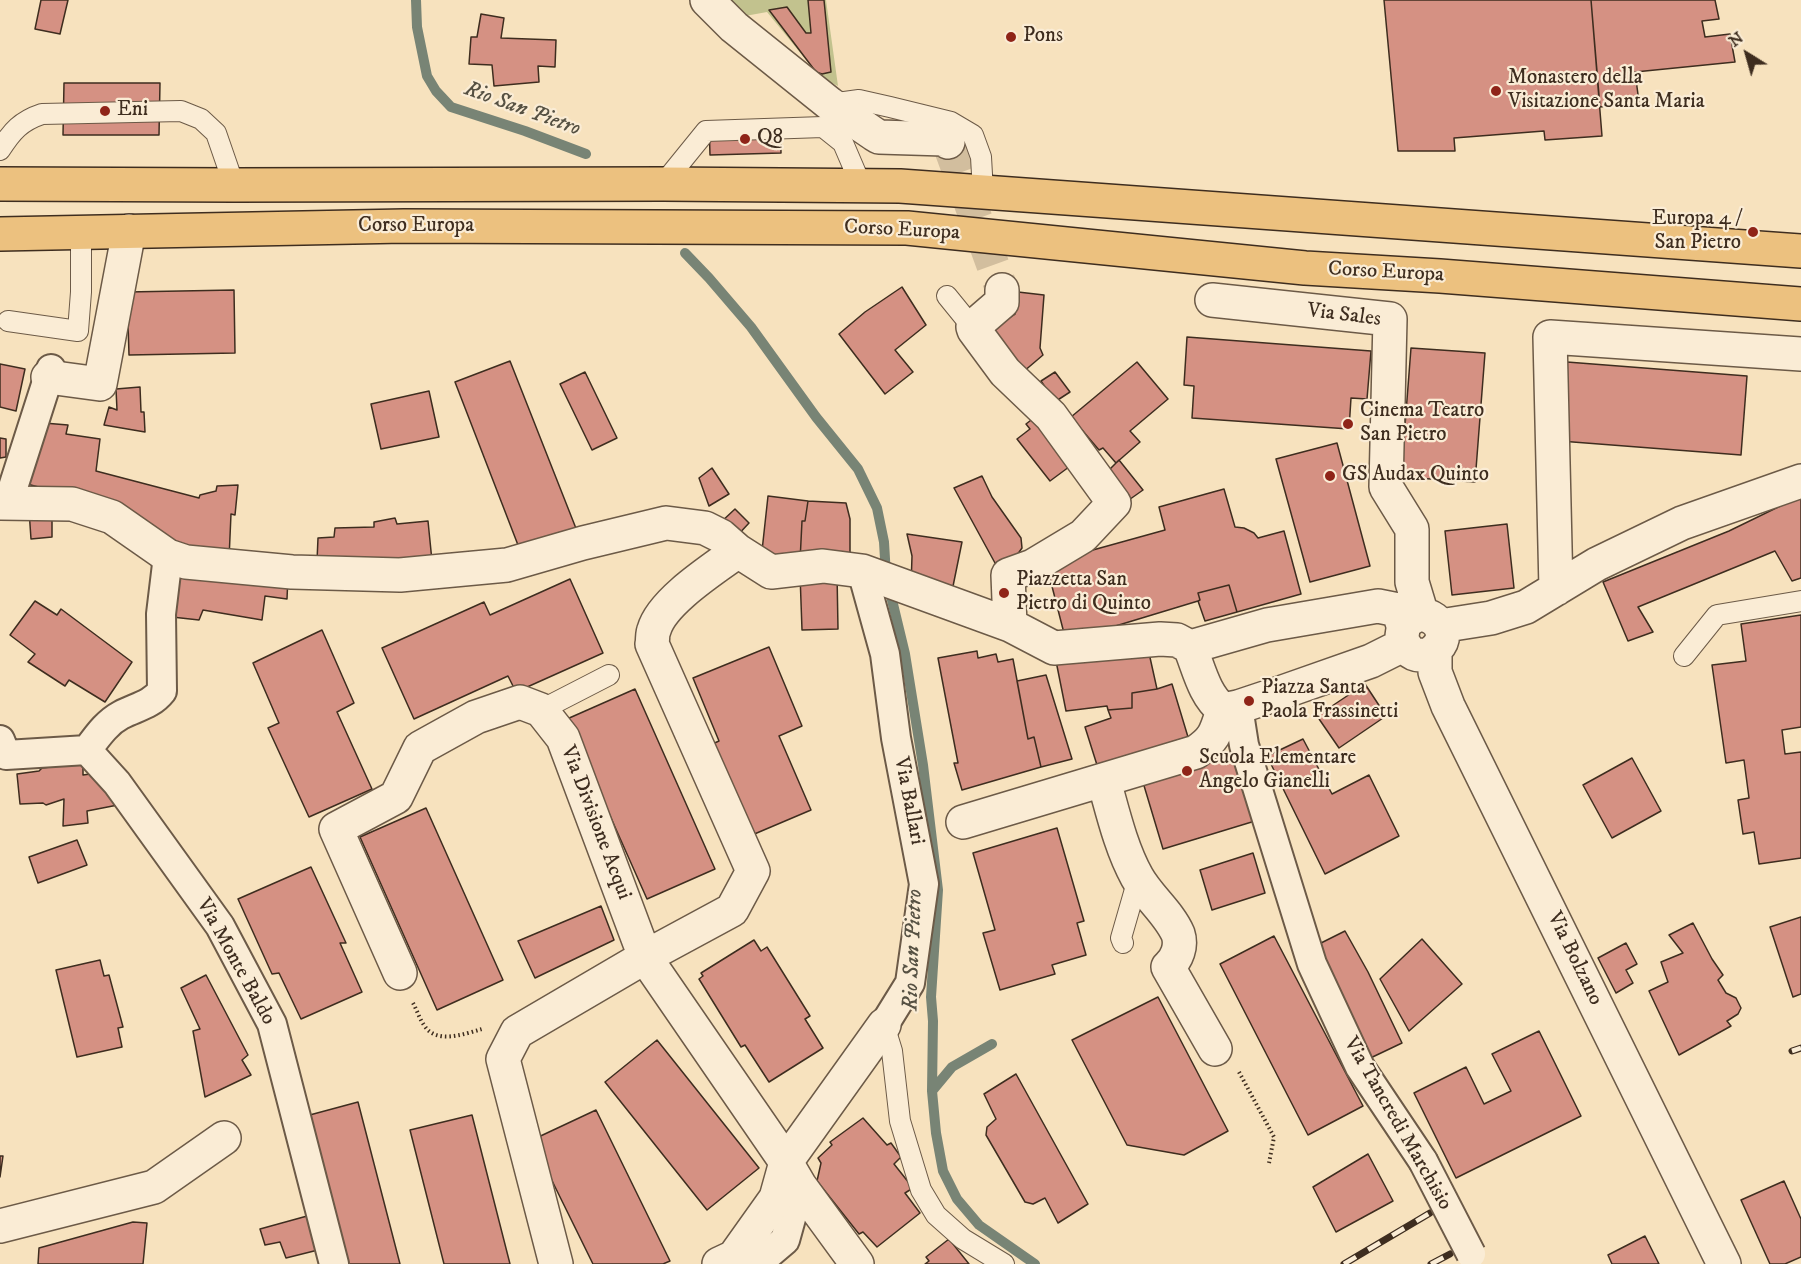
<!DOCTYPE html>
<style>
body{margin:0}
#map{position:relative;width:1801px;height:1264px;overflow:hidden;background:#f7e2be;font-family:"IM FELL DW Pica",serif}
canvas{display:block}
.north{position:absolute;left:1717px;top:24px;width:60px;height:60px;-webkit-text-stroke:4px #faecd5;paint-order:stroke;rotate:323deg;font-size:16px;font-weight:700;line-height:24px;text-align:center;color:#3e2d1f}
.north::after{content:'';display:block;margin:auto;width:21px;height:27px;background:#3e2d1f;clip-path:polygon(50% 0,100% 100%,50% 72%,0 100%)}
</style>
<div id="map">
<canvas width="1801" height="1264"></canvas>
<div class="north">N</div>
</div>
<script>
const ctx = document.querySelector('canvas').getContext('2d');
ctx.lineJoin = 'round';
function fill(path, color) { ctx.fillStyle = color; ctx.fill(path, 'evenodd'); }
function trace(path, color, width, dash) { ctx.strokeStyle = color; ctx.lineWidth = width; ctx.lineCap = dash ? 'butt' : 'round'; ctx.setLineDash(dash || []); ctx.stroke(path); }
function write(font, color, halo, rows, align = 'center') {
  ctx.font = font + ' "IM FELL DW Pica",serif'; ctx.lineWidth = 4.5; ctx.setLineDash([]); ctx.textBaseline = 'middle'; ctx.strokeStyle = halo; ctx.fillStyle = color; for (const [text, x, y, turn = 0] of rows) {
    ctx.save(); ctx.translate(x, y); ctx.rotate((+turn || 0) * Math.PI / 180); ctx.textAlign = isNaN(turn) ? turn : align; if (halo) ctx.strokeText(text, 0, 0); ctx.fillText(text, 0, 0); ctx.restore();
  }
}
const green = new Path2D(`
 M721,0H826L838,86L820,77L767,12L734,18Z`);
const stream = new Path2D(`
 M416,0L417,27L427,76L436,91L451,107L525,131L586,154
 M685,253L709,278L751,327L816,417L858,469L877,508L884,542L886,576
 M892,600L905,654L923,765L938,890L931,997L933,1021L932,1091L936,1133L943,1171L957,1199L979,1225L1035,1264
 M932,1091L952,1067L992,1044`);
const building = new Path2D(`
 M41,0H68L60,34L35,29Z
 M808,0H824L831,72L822,74L816,72L769,10L787,7L806,33H811Z
 M1384,0H1591L1602,136L1545,140L1544,131L1454,138L1455,151H1398Z
 M1591,0H1715L1719,19L1702,21L1705,37L1730,34L1735,62L1635,72L1639,102L1600,107Z
 M481,14L504,18L501,38L556,40L555,67L538,66L539,82L494,86L492,65L469,64L471,37H477Z
 M64,83H160L159,135H63Z
 M780,120L781,153L710,155L709,122Z
 M902,287L926,325L895,350L913,372L885,394L839,334L865,312Z
 M234,290L235,353L129,355L127,292Z
 M1018,292L1044,295L1040,348L1043,355L1016,378L985,333L1015,314Z
 M1187,337L1371,351L1367,399L1351,398L1349,429L1192,418L1194,386L1184,385Z
 M1411,348L1485,353L1475,482L1401,477Z
 M510,361L579,536L523,558L455,382Z
 M1137,362L1168,399L1130,431L1140,442L1116,463L1103,448L1099,450L1071,417Z
 M1567,362L1747,376L1741,455L1560,441Z
 M0,364L25,369L16,411L0,407Z
 M585,372L617,438L592,450L560,384Z
 M1055,372L1070,392L1047,407V390L1041,381Z
 M140,387L141,412H144L145,432L104,425L109,407L117,410L116,389Z
 M429,391L439,437L381,449L371,404Z
 M1035,417L1077,461L1050,481L1017,439L1030,429L1026,424Z
 M44,423L68,425L66,434L100,439L96,471L199,498L200,495L216,491L217,486L238,485L235,515L231,514L229,559L186,554L111,506L27,484Z
 M0,438L6,439V457L0,458Z
 M1337,443L1370,566L1310,582L1276,459Z
 M1119,460L1143,490L1126,502L1109,470Z
 M712,468L729,494L709,506L699,478Z
 M982,476L992,497L1021,538L1022,548L1017,555L995,563L954,488Z
 M1224,489L1235,527L1244,528L1254,533L1258,538L1284,531L1301,594L1237,612L1229,585L1198,593L1200,600L1198,601L1066,641L1046,563L1165,530L1159,507Z
 M768,496L808,501L805,521H802L800,561L761,560Z
 M1801,496V578L1792,581L1775,551L1638,607L1653,632L1628,641L1603,582L1729,531Z
 M808,501L846,503L850,519V561H800L802,521H805Z
 M52,509V537L31,539L29,510Z
 M735,509L749,523L736,537L720,523Z
 M395,518L397,524L428,521L432,561H317L318,538L334,537L335,528L374,527V522Z
 M1507,524L1514,588L1452,595L1445,531Z
 M907,534L962,542L950,601L911,587L912,556Z
 M179,570L288,576L287,599L265,596L262,620L203,610L199,620L172,617Z
 M837,573L838,629L802,630L800,574Z
 M570,579L603,653L516,692L508,676L414,719L382,648L484,602L490,615Z
 M1229,585L1237,612L1205,621L1198,601L1200,600L1198,593Z
 M35,601L57,615L61,609L132,662L105,702L69,680L65,686L28,662L35,654L10,635Z
 M1801,615V727L1782,730L1785,754L1801,752V858L1759,864L1754,832L1743,834L1738,800L1749,798L1744,760L1726,763L1712,665L1746,661L1741,624Z
 M322,630L354,703L337,712L372,789L309,817L268,728L279,723L253,663Z
 M769,647L802,726L779,736L811,810L745,838L706,747L719,741L693,678Z
 M977,651L978,658L996,654L998,662L1013,659L1028,739L1034,737L1041,767L962,790L954,763H958L938,658Z
 M1149,653L1157,689L1132,693V708L1108,710L1107,706L1066,711L1056,661Z
 M1046,675L1072,759L1041,767L1034,737L1028,739L1017,681Z
 M1172,684L1188,737L1097,765L1085,727L1111,718L1108,710L1132,708V693L1157,689Z
 M1365,684L1386,716L1339,748L1317,716Z
 M635,689L715,869L647,899L567,719Z
 M1303,739L1332,794L1369,775L1399,836L1325,874L1267,756Z
 M1234,751L1255,821L1163,849L1142,779Z
 M1632,758L1661,811L1612,838L1583,785Z
 M83,763V775L105,772L123,804L87,811L88,823L63,826L64,799L46,805L43,803L20,804L17,774L39,771L42,768Z
 M426,808L503,980L437,1010L360,837Z
 M1057,828L1084,921L1077,923L1086,955L1052,965L1055,974L1000,990L983,933L995,930L973,853Z
 M77,840L87,865L38,883L29,857Z
 M1253,853L1265,893L1212,910L1200,870Z
 M311,867L346,943H340L362,992L301,1019L279,973L272,974L238,899Z
 M601,906L614,940L535,978L518,941Z
 M1801,917V994L1793,997L1770,927Z
 M1693,923L1712,959L1723,975L1718,980L1726,993L1736,998L1741,1008L1738,1014L1727,1021L1731,1026L1679,1055L1649,991L1668,982L1661,962L1683,953L1669,935Z
 M1345,931L1368,972L1402,1043L1362,1062L1311,948Z
 M1274,936L1363,1106L1308,1135L1220,964Z
 M1422,939L1462,984L1409,1031L1380,979Z
 M754,940L761,951L767,947L810,1016L805,1019L823,1048L769,1082L745,1045L741,1047L699,979L703,976L701,973Z
 M1626,943L1637,964L1626,970L1633,983L1616,993L1598,958Z
 M100,960L104,976L109,975L123,1027L118,1028L122,1047L77,1057L56,970Z
 M206,975L248,1055L242,1060L251,1075L205,1097L193,1031L200,1029L181,988Z
 M1158,997L1228,1131L1184,1155L1127,1145L1072,1040Z
 M1539,1031L1581,1116L1456,1178L1414,1093L1466,1067L1484,1104L1511,1091L1492,1054Z
 M657,1040L759,1168L707,1210L605,1082Z
 M1016,1074L1088,1204L1058,1223L1045,1198L1033,1204L1025,1202L986,1135L987,1127L996,1119L984,1094Z
 M358,1102L400,1264H344L306,1116Z
 M596,1110L670,1261L663,1264H593L532,1140Z
 M472,1115L510,1264H444L410,1130Z
 M863,1118L887,1145L891,1143L901,1157L894,1164L913,1188L905,1193L920,1213L877,1247L863,1232L859,1234L817,1181L821,1163L818,1158L832,1145L830,1142Z
 M1368,1154L1393,1201L1336,1232L1313,1187Z
 M0,1156H3L0,1177Z
 M1784,1181L1801,1219V1257L1785,1264H1770L1741,1200Z
 M318,1213L326,1248L286,1258L280,1242L265,1245L260,1229Z
 M133,1222L147,1223L143,1264H38L39,1248Z
 M1645,1236L1659,1264H1612L1608,1255Z
 M949,1239L969,1264H925L929,1261L926,1257Z`);
const minorTunnel = new Path2D(`
 M948,142L1002,290`);
const path = new Path2D(`
 M413,1003C417,1010 419,1018 424,1025C436,1045 464,1034 482,1029
 M1239,1072L1274,1137L1269,1163`);
const service = new Path2D(`
 M830,104L859,100L890,107L951,122L973,135L981,157L983,192
 M0,150C12,131 21,121 42,114L181,111L201,119L216,133L234,185
 M663,184L706,131L823,127L843,143L861,185
 M947,296L973,328
 M8,321L78,331L81,292V232
 M1684,656L1717,615L1801,601
 M541,710L609,675
 M1123,943L1121,938L1138,879
 M884,1025L892,1051L900,1121L921,1190L936,1215L963,1239L1004,1264`);
const pedestrian = new Path2D(`
 M8,503L51,369
 M862,571L885,654L896,738L924,884L910,983L884,1025
 M1238,707L1244,745L1312,964L1360,1067L1423,1161
 M0,740L6,755L87,750L117,783L220,926L272,1024L334,1264
 M87,750C97,737 106,723 121,715C136,707 151,705 162,691L161,614L168,556
 M757,1264L785,1240L800,1186`);
const minor = new Path2D(`
 M707,0L734,27L830,104L874,134L879,137L944,139L948,142
 M1002,290V302L973,327L974,330L1005,372L1051,416L1114,503L1083,536L1033,566L1008,575L1010,625
 M1212,300L1390,319L1386,487L1412,529V582L1422,615
 M48,377L100,384L129,231
 M0,503L72,504L112,517L168,556L186,562L292,572L400,575L507,565L583,543L666,523L705,528L721,536L738,551L771,572L823,566L862,571L1010,625L1054,648L1160,639L1177,640L1190,647L1267,625L1378,606L1398,610C1399,615 1403,622 1403,628C1403,631 1402,634 1402,637C1403,646 1411,655 1420,655C1427,656 1433,653 1437,648C1456,628 1421,598 1403,627
 M1556,589L1550,337L1801,354
 M1440,626L1491,618L1526,607L1597,564L1682,523L1801,481
 M1190,647C1199,669 1204,695 1223,710L1238,707L1280,693L1371,661L1397,648L1406,647
 M1435,650V672L1448,706L1724,1264
 M1104,781C1113,813 1121,848 1137,877C1148,897 1169,913 1178,934C1182,946 1177,959 1168,967L1215,1049
 M963,822L1196,752C1215,739 1216,732 1223,710
 M400,973L336,829L396,797L420,748L476,717L520,702L541,710L563,738L645,957L786,1162L800,1186L857,1264
 M0,1226L154,1187L224,1138
 M556,1264L503,1059L517,1032L645,957L732,910L753,871L652,644C653,640 652,634 654,630C662,601 715,568 738,551
 M719,1264L734,1257L776,1198L786,1162L884,1025`);
const primary = new Path2D(`
 M0,184L234,185L663,184L900,186L1801,251
 M0,234L404,226L907,228L1305,268L1440,276L1801,304`);
const rail = new Path2D(`
 M1792,1051L1801,1048
 M1344,1264L1430,1213
 M1431,1264L1450,1254`);
const pedestrianBridge = new Path2D(`
 M1423,1161L1471,1254`);
const markers = [
 [1011,37,6,"#8f2418"],
 [1496,91,6,"#8f2418"],
 [105,111,6,"#8f2418"],
 [745,139,6,"#8f2418"],
 [1753,232,6,"#8f2418"],
 [1348,424,6,"#8f2418"],
 [1330,476,6,"#8f2418"],
 [1004,593,6,"#8f2418"],
 [1249,701,6,"#8f2418"],
 [1187,771,6,"#8f2418"]
];
const poiNames = [
 ["Pons",1023,37],
 ["Monastero della",1508,79],
 ["Visitazione Santa Maria",1508,103],
 ["Eni",117,111],
 ["Q8",757,139],
 ["Europa 4 /",1741,220,"right"],
 ["San Pietro",1741,244,"right"],
 ["Cinema Teatro",1360,412],
 ["San Pietro",1360,436],
 ["GS Audax Quinto",1342,476],
 ["Piazzetta San",1016,581],
 ["Pietro di Quinto",1016,605],
 ["Piazza Santa",1261,689],
 ["Paola Frassinetti",1261,713],
 ["Scuola Elementare",1199,759],
 ["Angelo Gianelli",1199,783]
];
const streetNames = [
 ["Corso Europa",416,227],
 ["Corso Europa",902,231,3],
 ["Corso Europa",1386,273,3],
 ["Via Sales",1344,316,7],
 ["Via Ballari",908,801,79],
 ["Via Divisione Acqui",595,823,69],
 ["Via Bolzano",1574,959,64],
 ["Via Monte Baldo",235,962,61],
 ["Via Tancredi Marchisio",1397,1124,60]
];
const waterNames = [
 ["Rio San Pietro",522,110,20],
 ["Rio San Pietro",914,950,-88]
];
fill(green, '#c2c28e');
trace(stream, '#788475', 10);
fill(building, '#d59183');
trace(building, '#3e2d1f', 1.5);
trace(minorTunnel, '#d2be9e', 33, [33, 16]);
trace(service, '#6c5a47', 22);
trace(pedestrian, '#6c5a47', 32);
trace(minor, '#6c5a47', 36);
trace(primary, '#3e2d1f', 36);
trace(path, '#3e2d1f', 4, [1.5, 3]);
trace(service, '#faecd5', 20);
trace(pedestrian, '#faecd5', 28);
trace(minor, '#faecd5', 33);
trace(primary, '#ecc17f', 33);
trace(rail, '#3e2d1f', 7);
trace(rail, '#faecd5', 4.5, [14]);
trace(pedestrianBridge, '#6c5a47', 32, []);
trace(pedestrianBridge, '#faecd5', 28);
for (const [x, y, r, color] of markers) { const dot = new Path2D(); dot.arc(x, y, r, 0, 2 * Math.PI); ctx.fillStyle = color; ctx.fill(dot); trace(dot, '#faecd5', 2); }
write('21px', '#3e2d1f', '#faecd5', poiNames, 'left');
write('21px', '#3e2d1f', '#faecd5', streetNames);
write('italic 22px', '#565143', '#faecd5', waterNames);
</script>
